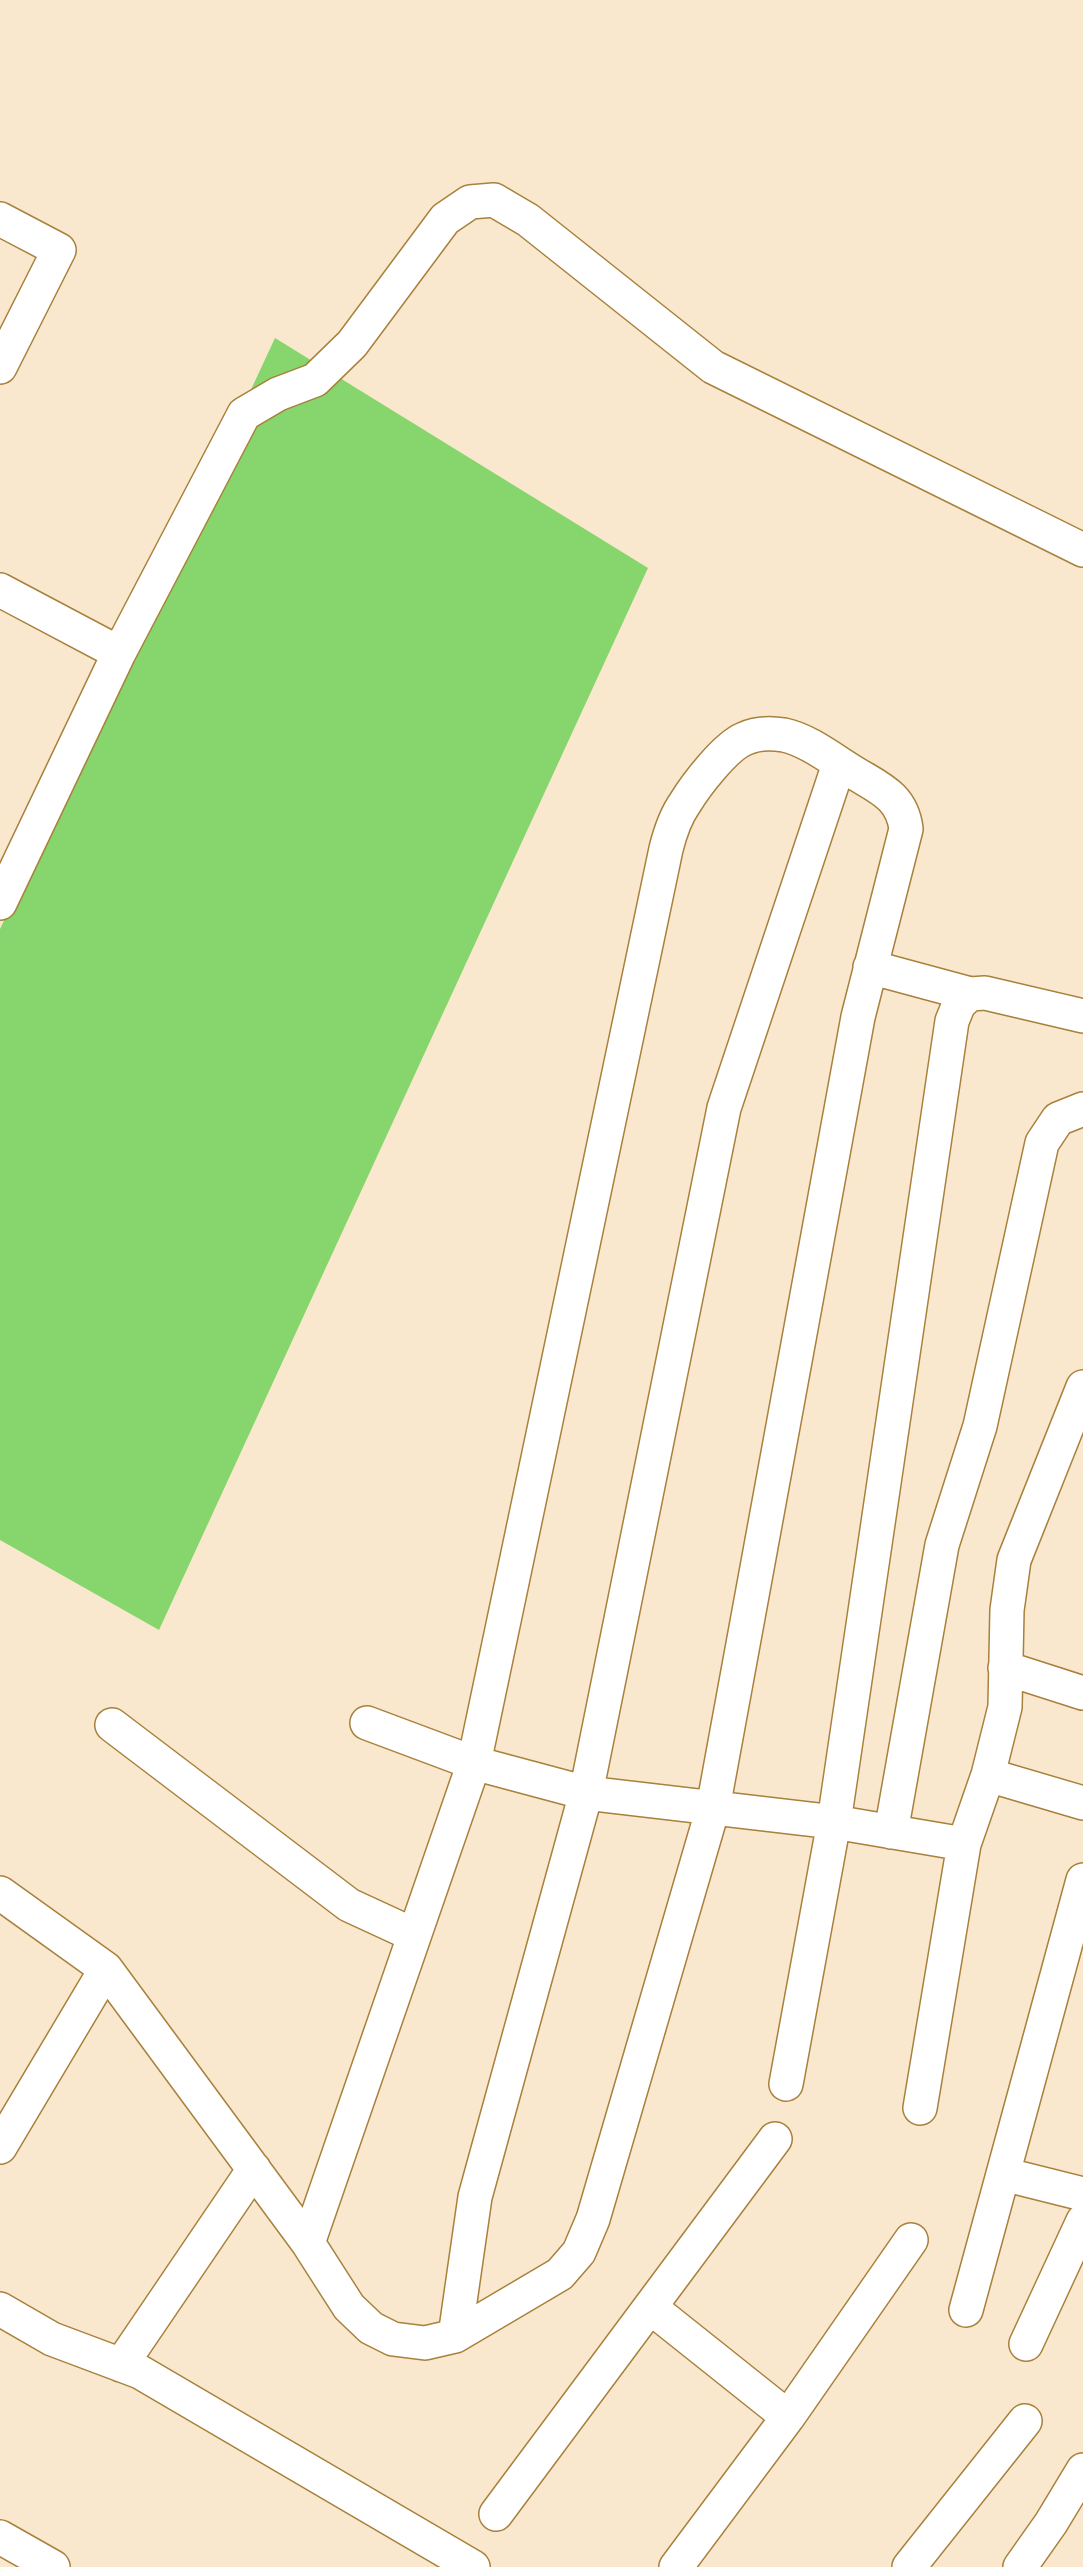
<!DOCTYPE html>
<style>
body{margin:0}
canvas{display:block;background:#f9e8cd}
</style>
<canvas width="1083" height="2567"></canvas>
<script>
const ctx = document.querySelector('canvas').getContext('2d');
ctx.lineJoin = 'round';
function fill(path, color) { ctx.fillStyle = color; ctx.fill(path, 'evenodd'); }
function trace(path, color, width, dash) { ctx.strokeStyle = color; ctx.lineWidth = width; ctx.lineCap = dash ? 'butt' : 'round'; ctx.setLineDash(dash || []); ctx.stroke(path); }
const green = new Path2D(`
 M275,338L648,568L159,1630L0,1540V929Z`);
const minor = new Path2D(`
 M0,219L59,250L0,367
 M0,590L119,653
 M0,903L119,653L244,414L278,394L315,380L352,344L445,219L470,202L494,200L528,220L713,367L1083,550
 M870,967L970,994
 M1005,1668L1083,1693
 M367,1723L474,1763L586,1793L834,1822L964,1844
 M112,1725L349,1905L414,1935
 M988,1775L1083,1803
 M891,1832L942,1545L980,1426L1042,1143L1058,1119L1083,1109
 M0,1893L106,1969L308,2243L349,2307L371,2328L393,2339L425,2343L455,2336L560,2274L579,2252L593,2219L713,1808L858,1017L906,829C902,796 879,788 853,772C833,760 808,740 784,735C772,733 756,733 744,739C725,747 696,785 685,803C675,817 670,833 666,849L474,1763L308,2243
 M786,2084L834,1822L952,1021L959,1004L970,994L985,993L1083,1016
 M920,2108L964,1844L988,1775L1005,1707L1007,1610L1014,1560L1083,1387
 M0,2147L106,1969
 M1003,2174L1083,2194
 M650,2307L788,2417
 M0,2309L52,2339L140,2372L473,2567
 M966,2310L1083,1880
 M455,2336L475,2197L586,1793L724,1108L839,764
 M1026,2344L1083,2221
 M121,2365L254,2169
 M496,2514L775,2139
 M0,2537L53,2567
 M676,2567L788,2417L911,2240
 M909,2567L1025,2421
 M1020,2567L1051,2523L1083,2470`);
fill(green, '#86d56d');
trace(minor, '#a9803c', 36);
trace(minor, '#fff', 33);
</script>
